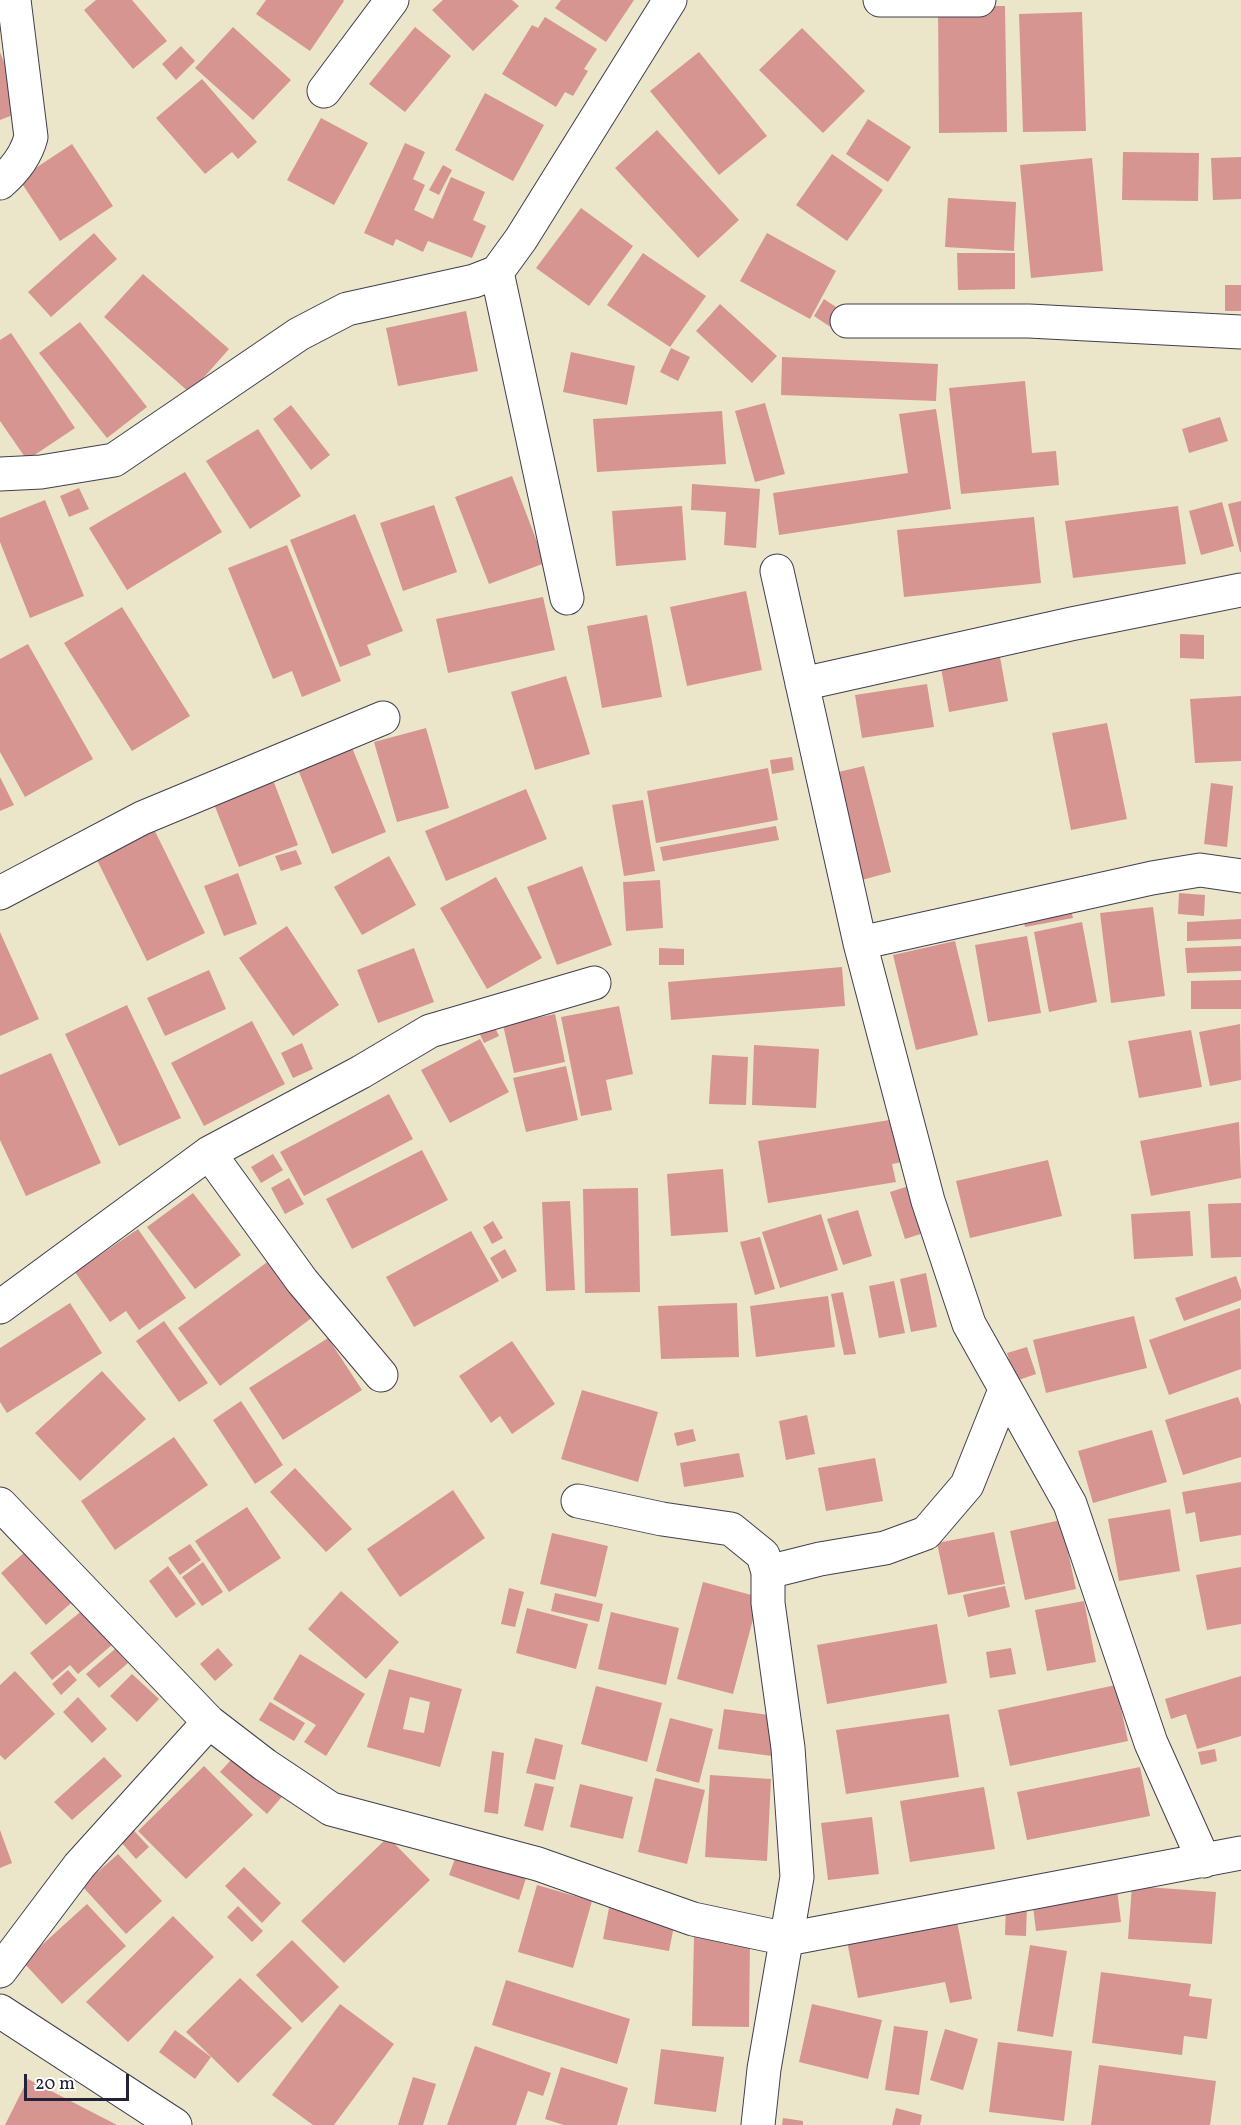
<!DOCTYPE html>
<style>
body{margin:0}
#map{position:relative;width:1241px;height:2125px;overflow:hidden;background:#ebe6c9;font-family:Vollkorn,serif}
canvas{display:block}
.scale{position:absolute;left:24px;top:2074px;width:105px;height:27px;box-sizing:border-box;border:3px solid #22223b;border-top:0;padding-left:8px;font-size:18px;line-height:21px;white-space:nowrap;color:#22223b;-webkit-text-stroke:4px #fff;paint-order:stroke}
</style>
<div id="map">
<canvas width="1241" height="2125"></canvas>
<div class="scale">20 m</div>
</div>
<script>
const ctx = document.querySelector('canvas').getContext('2d');
ctx.lineJoin = 'round';
function fill(path, color) { ctx.fillStyle = color; ctx.fill(path, 'evenodd'); }
function trace(path, color, width, dash) { ctx.strokeStyle = color; ctx.lineWidth = width; ctx.lineCap = dash ? 'butt' : 'round'; ctx.setLineDash(dash || []); ctx.stroke(path); }
const building = new Path2D(`
 M96,0H132L167,41L133,69L84,10Z
 M266,0H343L344,1L310,51L256,14Z
 M443,0H512L519,6L473,51L432,10Z
 M561,0H634L606,42L555,8Z
 M938,6H1005L1007,132L939,133Z
 M1082,12L1086,131L1023,132L1019,14Z
 M545,17L597,49L584,69L588,71L573,96L565,92L556,107L502,74L532,25L538,28Z
 M233,27L291,80L253,120L195,68Z
 M415,27L451,56L405,112L369,84Z
 M802,28L865,91L823,133L759,70Z
 M181,46L195,61L176,80L162,64Z
 M0,52L23,111L0,120Z
 M699,52L767,136L719,175L650,91Z
 M202,79L257,142L238,159L232,152L205,174L156,118Z
 M485,93L544,125L513,181L455,150Z
 M321,118L368,143L334,205L287,180Z
 M868,119L911,147L888,182L846,154Z
 M657,130L739,220L698,258L615,168Z
 M405,143L425,152L413,179L425,185L414,210L433,219L451,177L485,192L473,220L486,226L472,258L428,241L423,252L396,239L393,246L364,233Z
 M72,144L113,206L60,241L19,179Z
 M1123,152L1199,153L1198,201L1122,200Z
 M832,154L883,190L847,241L796,205Z
 M1241,157V199L1213,200L1211,158Z
 M1092,158L1103,271L1031,278L1020,165Z
 M443,165L452,170L439,195L429,190Z
 M948,198L1016,202L1014,251L945,247Z
 M581,208L633,246L589,306L536,268Z
 M94,233L117,259L51,317L28,292Z
 M767,233L836,271L810,319L740,281Z
 M643,253L706,296L670,347L607,305Z
 M957,253H1015V289L958,290Z
 M143,274L229,349L190,393L104,317Z
 M1225,285H1241V311H1225Z
 M824,299L845,313L835,330L814,316Z
 M720,304L777,356L752,383L696,331Z
 M466,311L478,371L398,386L386,328Z
 M80,322L147,407L107,438L39,353Z
 M11,333L75,428L27,460L0,421V340Z
 M671,348L690,357L678,381L660,372Z
 M571,352L635,366L627,405L563,392Z
 M782,357L938,364L936,401L781,395Z
 M1025,381L1032,453L1056,451L1059,485L961,494L949,388Z
 M765,403L785,474L755,482L735,411Z
 M291,405L330,455L311,470L273,419Z
 M936,409L951,509L779,535L773,493L908,473L899,414Z
 M722,411L726,464L597,472L593,419Z
 M1220,417L1228,441L1189,453L1182,429Z
 M258,429L301,496L250,529L206,461Z
 M185,472L222,532L127,590L89,528Z
 M512,476L545,563L489,584L455,497Z
 M692,484L760,489L756,548L724,545L726,512L691,510Z
 M79,488L89,509L69,517L60,496Z
 M45,500L84,596L30,618L0,542V518Z
 M1241,501V552H1240L1228,504Z
 M1222,502L1234,546L1201,555L1189,511Z
 M434,505L457,572L403,591L380,523Z
 M682,506L686,560L616,566L612,511Z
 M1178,506L1186,564L1073,578L1065,521Z
 M355,514L403,631L367,645L371,655L340,667L290,540Z
 M1034,517L1041,583L904,597L897,530Z
 M287,545L341,681L302,697L292,671L273,679L228,568Z
 M746,591L762,670L687,686L670,607Z
 M543,597L555,650L448,673L436,619Z
 M122,607L190,716L132,751L64,643Z
 M647,615L662,697L602,708L587,626Z
 M1180,634L1204,635V659L1180,658Z
 M28,644L93,759L25,797L0,752V659Z
 M1000,657L1008,701L949,712L941,668Z
 M566,676L590,754L535,770L511,692Z
 M927,684L934,727L862,738L855,695Z
 M1241,696V761L1195,763L1190,699Z
 M1107,723L1127,819L1071,830L1052,733Z
 M426,728L449,808L397,822L374,742Z
 M349,740L386,832L332,854L295,762Z
 M792,757L794,770L772,774L770,760Z
 M864,766L891,872L862,880L834,773Z
 M768,768L778,820L656,843L647,791Z
 M270,772L298,845L239,867L210,794Z
 M0,777L14,805L0,811Z
 M1211,783L1233,786L1227,847L1204,844Z
 M526,789L547,839L446,881L425,831Z
 M643,800L655,871L624,876L612,805Z
 M150,821L205,933L147,961L92,850Z
 M776,826L779,840L663,861L660,847Z
 M296,850L302,864L281,871L275,856Z
 M389,856L416,905L362,935L334,887Z
 M582,866L612,945L557,965L527,887Z
 M238,873L257,924L224,936L204,886Z
 M496,877L542,958L487,989L440,908Z
 M660,880L663,928L626,931L623,882Z
 M1179,893L1205,895L1204,916L1178,914Z
 M1070,906L1073,918L1025,927L1022,914Z
 M1153,907L1165,996L1111,1003L1100,913Z
 M1241,919V939L1187,941V922Z
 M1082,922L1097,1002L1049,1012L1034,932Z
 M287,926L339,1005L293,1036L239,958Z
 M0,932L39,1019L0,1036Z
 M1027,936L1041,1013L988,1022L975,945Z
 M955,941L978,1035L916,1050L893,955Z
 M1241,946V971L1187,973L1185,948Z
 M414,948L434,1002L378,1023L357,970Z
 M659,948L684,949V965H659Z
 M842,967L845,1006L671,1020L668,982Z
 M209,970L226,1009L165,1036L147,998Z
 M1241,980V1009H1191V981Z
 M127,1005L181,1118L119,1146L65,1034Z
 M619,1006L633,1074L606,1080L612,1110L581,1116L561,1017Z
 M555,1014L565,1062L514,1073L503,1025Z
 M491,1019L499,1036L484,1043L476,1026Z
 M252,1021L285,1084L204,1126L171,1063Z
 M1240,1024L1241,1080L1210,1086L1199,1032Z
 M1191,1030L1202,1087L1139,1098L1128,1041Z
 M480,1039L509,1092L450,1123L421,1070Z
 M302,1043L313,1069L293,1078L281,1053Z
 M754,1045L819,1049L816,1108L752,1105Z
 M51,1053L101,1163L26,1196L0,1140V1075Z
 M712,1055L748,1057L746,1105L709,1104Z
 M566,1066L578,1120L526,1132L513,1078Z
 M389,1094L413,1139L304,1196L280,1152Z
 M896,1119L903,1162L892,1164L896,1182L768,1203L758,1141Z
 M1239,1122L1241,1178L1151,1196L1140,1141Z
 M422,1150L448,1200L352,1249L326,1199Z
 M273,1154L283,1170L261,1183L251,1167Z
 M1048,1160L1062,1216L970,1238L956,1181Z
 M723,1169L728,1232L671,1236L667,1174Z
 M289,1178L304,1204L285,1214L271,1188Z
 M915,1184L930,1231L905,1239L890,1192Z
 M638,1188L640,1292L585,1293L583,1189Z
 M193,1193L241,1255L195,1289L147,1227Z
 M570,1201L575,1290L546,1291L542,1202Z
 M1241,1203V1257L1211,1258L1208,1204Z
 M858,1210L872,1256L843,1265L827,1219Z
 M1190,1211L1193,1256L1134,1259L1131,1214Z
 M821,1214L838,1270L780,1288L762,1232Z
 M493,1221L503,1238L492,1244L483,1227Z
 M138,1229L186,1298L139,1330L126,1311L110,1322L75,1272Z
 M471,1231L499,1281L414,1327L386,1277Z
 M760,1237L775,1289L755,1295L740,1242Z
 M505,1249L517,1271L502,1279L490,1258Z
 M270,1260L313,1317L220,1386L178,1328Z
 M926,1273L937,1327L911,1332L900,1279Z
 M1236,1276L1241,1290V1300L1184,1321L1175,1298Z
 M894,1281L905,1333L879,1338L869,1286Z
 M843,1292L856,1354L844,1355L831,1294Z
 M828,1296L835,1347L756,1357L750,1306Z
 M70,1303L102,1353L7,1413L0,1402V1348Z
 M737,1303L739,1357L661,1359L658,1306Z
 M1240,1308L1241,1369L1169,1395L1149,1340Z
 M1134,1316L1147,1368L1046,1393L1033,1340Z
 M164,1321L208,1383L179,1402L136,1341Z
 M328,1338L362,1390L283,1440L249,1388Z
 M512,1341L555,1404L512,1434L500,1416L491,1423L459,1376Z
 M1027,1347L1036,1374L1016,1381L1007,1353Z
 M102,1371L146,1419L80,1481L35,1433Z
 M582,1390L658,1412L638,1482L561,1459Z
 M1238,1397L1241,1405V1457L1183,1475L1165,1420Z
 M241,1401L283,1465L255,1484L213,1420Z
 M807,1415L815,1454L786,1460L779,1421Z
 M693,1429L696,1441L677,1446L674,1433Z
 M1152,1430L1167,1482L1093,1503L1078,1451Z
 M174,1437L208,1485L115,1550L81,1501Z
 M739,1453L744,1477L684,1487L680,1463Z
 M875,1458L883,1501L826,1511L818,1468Z
 M295,1468L352,1529L326,1552L270,1492Z
 M1241,1482V1535L1200,1542L1195,1512L1186,1514L1182,1492Z
 M453,1490L485,1538L400,1597L367,1549Z
 M247,1507L281,1558L229,1592L195,1541Z
 M1170,1509L1180,1571L1119,1581L1108,1519Z
 M1061,1520L1076,1589L1025,1600L1010,1531Z
 M994,1532L1005,1584L948,1595L937,1543Z
 M552,1533L608,1546L596,1597L540,1584Z
 M190,1544L201,1560L180,1575L168,1558Z
 M33,1545L78,1597L46,1625L1,1573Z
 M203,1562L223,1592L202,1606L182,1577Z
 M168,1566L196,1604L176,1618L149,1581Z
 M1241,1567V1624L1207,1630L1196,1575Z
 M703,1582L759,1597L733,1694L677,1679Z
 M1005,1586L1010,1607L968,1617L963,1595Z
 M509,1588L524,1592L515,1627L501,1624Z
 M341,1591L399,1642L366,1679L308,1629Z
 M555,1593L603,1604L599,1622L551,1611Z
 M1084,1601L1096,1662L1047,1671L1035,1610Z
 M527,1608L588,1624L576,1669L516,1653Z
 M84,1609L113,1644L78,1674L70,1665L52,1680L30,1653Z
 M611,1612L679,1628L666,1685L598,1669Z
 M937,1624L947,1683L827,1704L817,1645Z
 M218,1648L233,1665L215,1681L200,1664Z
 M1011,1648L1016,1674L990,1678L986,1652Z
 M115,1649L128,1663L99,1688L86,1674Z
 M300,1654L365,1694L326,1756L304,1742L316,1725L273,1699Z
 M389,1669L462,1689L440,1767L367,1747ZM410,1697L430,1702L424,1733L403,1729Z
 M68,1670L77,1680L61,1695L52,1684Z
 M15,1671L55,1714L5,1760L0,1755V1685Z
 M132,1674L159,1699L137,1722L110,1696Z
 M1241,1676V1736L1197,1749L1186,1714L1171,1719L1165,1699Z
 M1116,1685L1128,1741L1010,1766L998,1710Z
 M596,1686L662,1703L647,1762L581,1744Z
 M78,1697L107,1729L92,1743L63,1712Z
 M270,1702L305,1723L294,1741L259,1720Z
 M724,1709L777,1716L772,1756L718,1749Z
 M949,1714L959,1777L846,1794L836,1730Z
 M670,1718L713,1729L699,1783L656,1771Z
 M535,1738L563,1745L555,1780L526,1773Z
 M1215,1749L1217,1761L1201,1765L1198,1752Z
 M240,1750L286,1792L267,1814L220,1772Z
 M492,1751L504,1753L498,1814L484,1812Z
 M104,1757L122,1776L72,1820L54,1802Z
 M204,1766L253,1815L186,1879L138,1831Z
 M1140,1767L1150,1816L1027,1840L1017,1792Z
 M710,1775L771,1779L767,1861L705,1857Z
 M655,1778L705,1790L687,1864L638,1852Z
 M535,1783L554,1787L543,1831L524,1826Z
 M580,1784L633,1797L623,1839L570,1827Z
 M984,1787L995,1849L910,1862L900,1801Z
 M872,1817L879,1874L828,1880L821,1823Z
 M126,1822L149,1847L136,1859L113,1833Z
 M0,1830L12,1863L0,1868Z
 M388,1837L430,1880L344,1963L301,1921Z
 M460,1845L529,1869L519,1900L449,1875Z
 M118,1854L162,1901L126,1934L82,1886Z
 M244,1867L281,1903L262,1923L225,1886Z
 M537,1885L592,1901L573,1968L518,1952Z
 M1132,1886L1216,1892L1212,1944L1128,1939Z
 M1117,1889L1121,1922L1036,1931L1032,1898Z
 M87,1904L126,1946L62,2004L23,1962Z
 M1006,1904L1027,1905L1026,1936L1005,1935Z
 M238,1906L263,1931L252,1942L227,1917Z
 M609,1908L675,1921L669,1951L603,1939Z
 M173,1916L214,1957L128,2042L86,2002Z
 M956,1916L972,1999L950,2003L945,1982L858,1998L846,1936Z
 M694,1937L750,1938L749,2027L692,2026Z
 M292,1940L339,1987L302,2023L256,1975Z
 M1030,1945L1067,1951L1053,2037L1017,2031Z
 M1101,1972L1191,1984L1189,1996L1212,1999L1207,2039L1184,2036L1182,2055L1092,2043Z
 M240,1978L292,2028L238,2083L186,2032Z
 M506,1980L630,2019L617,2064L492,2025Z
 M340,2004L394,2044L334,2125H313L272,2095Z
 M812,2004L882,2020L868,2079L799,2062Z
 M894,2026L928,2031L919,2095L885,2090Z
 M945,2029L978,2039L963,2090L930,2080Z
 M175,2030L211,2057L195,2079L159,2052Z
 M998,2042L1072,2051L1064,2121L989,2112Z
 M475,2046L551,2073L543,2096L528,2091L516,2125H447Z
 M661,2049L724,2057L716,2112L654,2104Z
 M1099,2065L1216,2081L1210,2125H1091Z
 M561,2067L628,2088L617,2125H564L545,2119Z
 M413,2077L436,2084L423,2125H398Z
 M28,2079L117,2125H5Z
 M896,2108L922,2115L920,2125H892Z
 M783,2118L803,2121V2125H782Z`);
const minor = new Path2D(`
 M880,0H979
 M324,91L392,0
 M0,183C15,170 26,156 31,137L14,0
 M497,272L567,598
 M847,321H1029L1241,332
 M0,474L41,472L114,460L299,334L347,309L474,281L497,272L521,239L670,0
 M777,571L860,943L928,1201L969,1324L1070,1504L1151,1743L1204,1861
 M802,684L1071,624L1241,590
 M0,893L142,818L383,718
 M860,943L1152,878L1200,870L1241,876
 M209,1153L302,1281L381,1375
 M0,1307L209,1153L361,1072L430,1031L594,983
 M578,1501L662,1519L731,1529L763,1555L768,1572V1603L788,1748L797,1877L764,2069L758,2125
 M0,1504L209,1722L265,1765L331,1809L538,1864L693,1919L787,1939L1241,1853
 M768,1572L820,1559L885,1548L926,1533L967,1485L1005,1390
 M0,1971L79,1866L209,1722
 M0,2011L175,2125`);
fill(building, '#d69590');
trace(minor, '#403f50', 35);
trace(minor, '#fff', 33);
</script>
